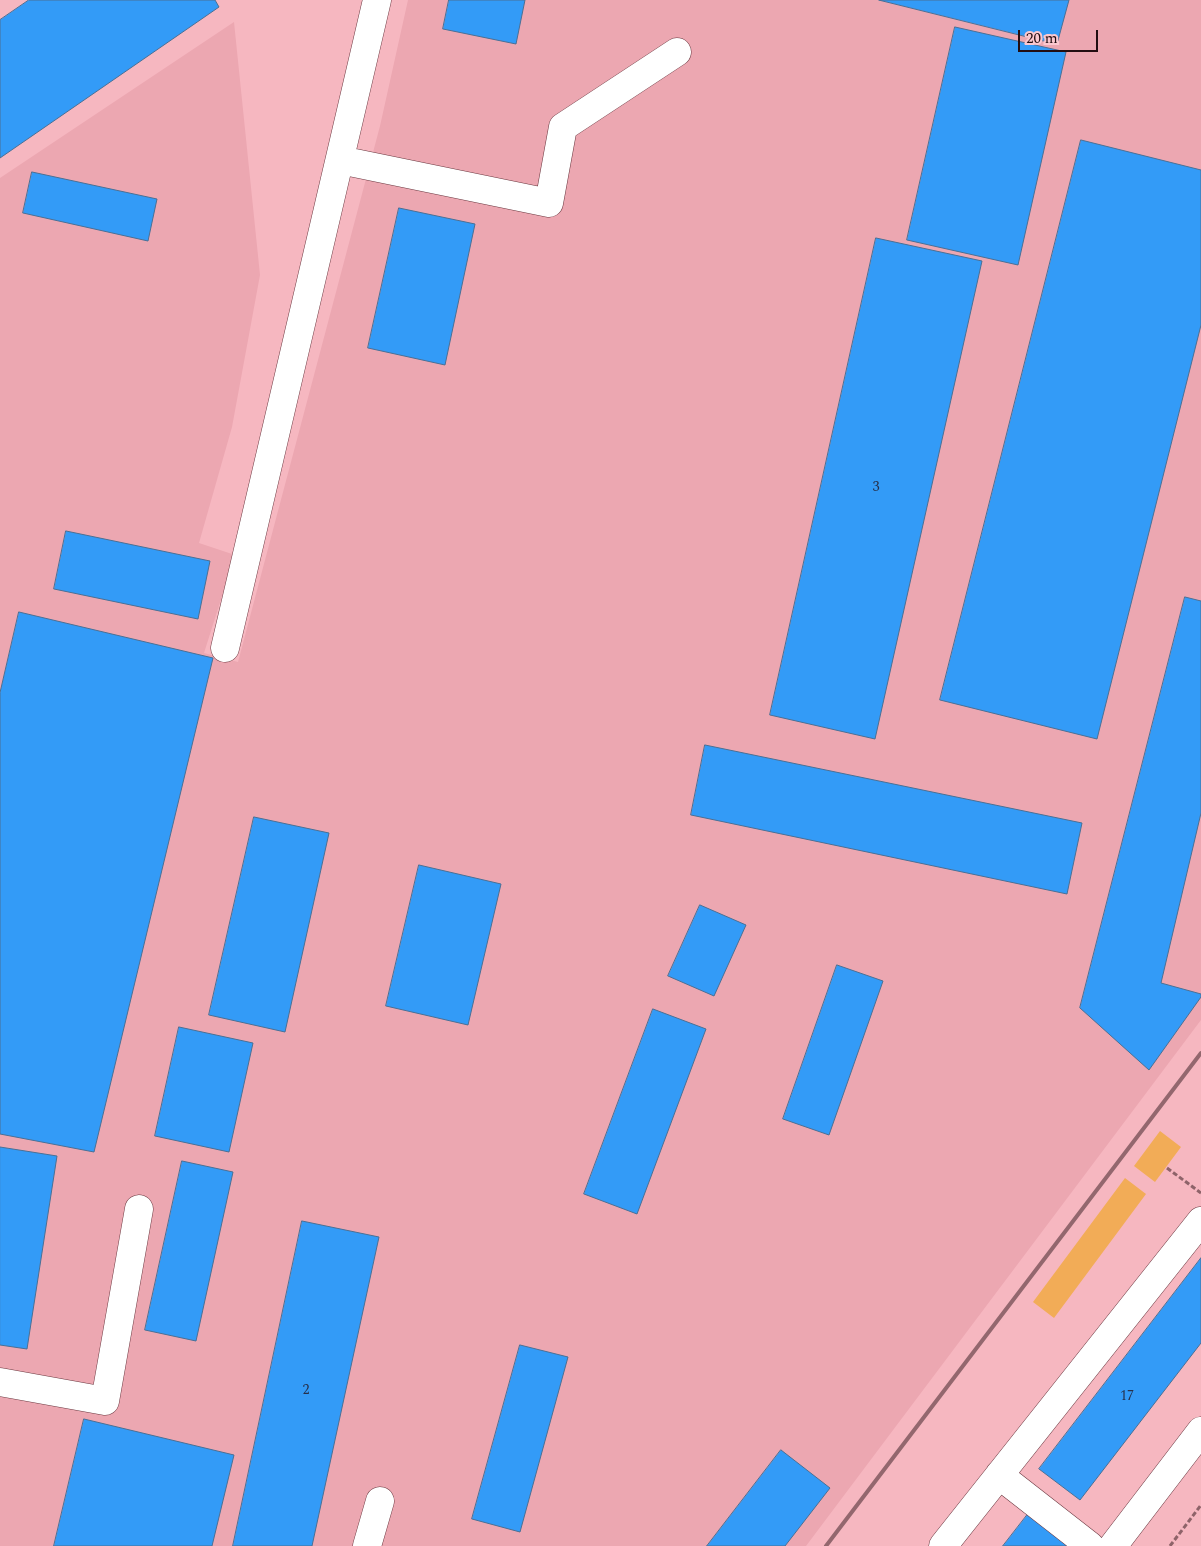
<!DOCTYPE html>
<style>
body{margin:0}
#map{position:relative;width:1201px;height:1546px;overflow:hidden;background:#f6b7c0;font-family:Spectral,serif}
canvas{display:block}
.scale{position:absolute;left:1018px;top:30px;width:80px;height:22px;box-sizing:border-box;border:2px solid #230d11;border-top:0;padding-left:6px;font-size:15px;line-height:18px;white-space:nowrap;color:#230d11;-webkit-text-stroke:4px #fbc8cf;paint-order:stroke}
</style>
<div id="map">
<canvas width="1201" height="1546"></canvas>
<div class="scale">20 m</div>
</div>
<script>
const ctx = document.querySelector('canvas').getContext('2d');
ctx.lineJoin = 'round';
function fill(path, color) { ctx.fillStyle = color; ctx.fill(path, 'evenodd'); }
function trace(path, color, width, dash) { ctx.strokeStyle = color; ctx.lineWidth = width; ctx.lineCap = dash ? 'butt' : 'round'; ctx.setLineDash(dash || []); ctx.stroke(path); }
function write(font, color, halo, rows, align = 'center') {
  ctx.font = font + ' Spectral,serif'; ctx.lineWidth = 4; ctx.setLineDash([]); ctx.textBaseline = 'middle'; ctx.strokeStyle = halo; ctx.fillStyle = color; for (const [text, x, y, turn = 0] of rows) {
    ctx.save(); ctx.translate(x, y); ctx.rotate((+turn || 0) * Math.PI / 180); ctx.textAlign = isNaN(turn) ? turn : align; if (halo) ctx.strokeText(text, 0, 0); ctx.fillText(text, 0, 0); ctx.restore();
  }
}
const built = new Path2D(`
 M408,0H1201V1020L806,1546H0V178L234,22L260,275L232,427L199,543L235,555L204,653L238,662L380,126Z`);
const green = new Path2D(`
 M1160,1131L1181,1147L1155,1182L1134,1166Z
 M1125,1178L1146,1194L1054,1318L1033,1302Z`);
const building = new Path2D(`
 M29,0H215L219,7L0,158V20Z
 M449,0H525L516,44L443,29Z
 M879,0H1069L1057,44Z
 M955,27L1066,52L1018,265L907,240Z
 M1081,140L1201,170V325L1097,739L940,700Z
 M32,172L157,199L148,241L23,213Z
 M399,208L475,224L445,365L368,348Z
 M876,238L982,261L875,739L770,715Z
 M66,531L210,561L198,619L54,589Z
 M1185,597L1201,601V813L1161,983L1201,994V997L1149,1070L1080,1008Z
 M19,612L213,658L94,1152L0,1134V693Z
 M705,745L1082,823L1067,894L691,815Z
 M254,817L329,833L285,1032L209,1015Z
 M419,865L501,884L468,1025L386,1006Z
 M700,905L746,925L714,996L668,976Z
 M837,965L883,981L829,1135L783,1119Z
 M653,1009L706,1029L637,1214L584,1194Z
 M179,1027L253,1043L229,1152L155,1136Z
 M0,1147L57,1156L27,1349L0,1345Z
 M182,1161L233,1172L196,1341L145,1330Z
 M302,1221L379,1237L312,1546H233Z
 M1201,1258V1343L1080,1500L1039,1469Z
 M520,1345L568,1357L520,1532L472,1519Z
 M84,1419L234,1455L212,1546H54Z
 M781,1450L830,1488L785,1546H707Z
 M1028,1514L1068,1546H1003Z`);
const path = new Path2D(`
 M1167,1168L1201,1193
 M1170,1546L1201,1505`);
const minor = new Path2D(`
 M340,160L549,203L563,127L677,52
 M225,648L377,0
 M0,1382L105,1401L139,1209
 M999,1475L1090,1546
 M367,1546L380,1501
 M943,1546L1201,1221
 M1113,1546L1201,1431`);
const rail = new Path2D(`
 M826,1546L1201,1053`);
const numberNames = [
 ["3",876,488],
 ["2",306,1391],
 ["17",1127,1397]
];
fill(built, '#eca7b1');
fill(green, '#f2ac57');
fill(building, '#339bf7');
trace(building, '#4a7095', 1);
trace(minor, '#6c3941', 29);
trace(path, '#8e6369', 3, [5, 2.5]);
trace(minor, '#fff', 28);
trace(rail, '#93676e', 4);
write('14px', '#27304a', null, numberNames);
</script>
